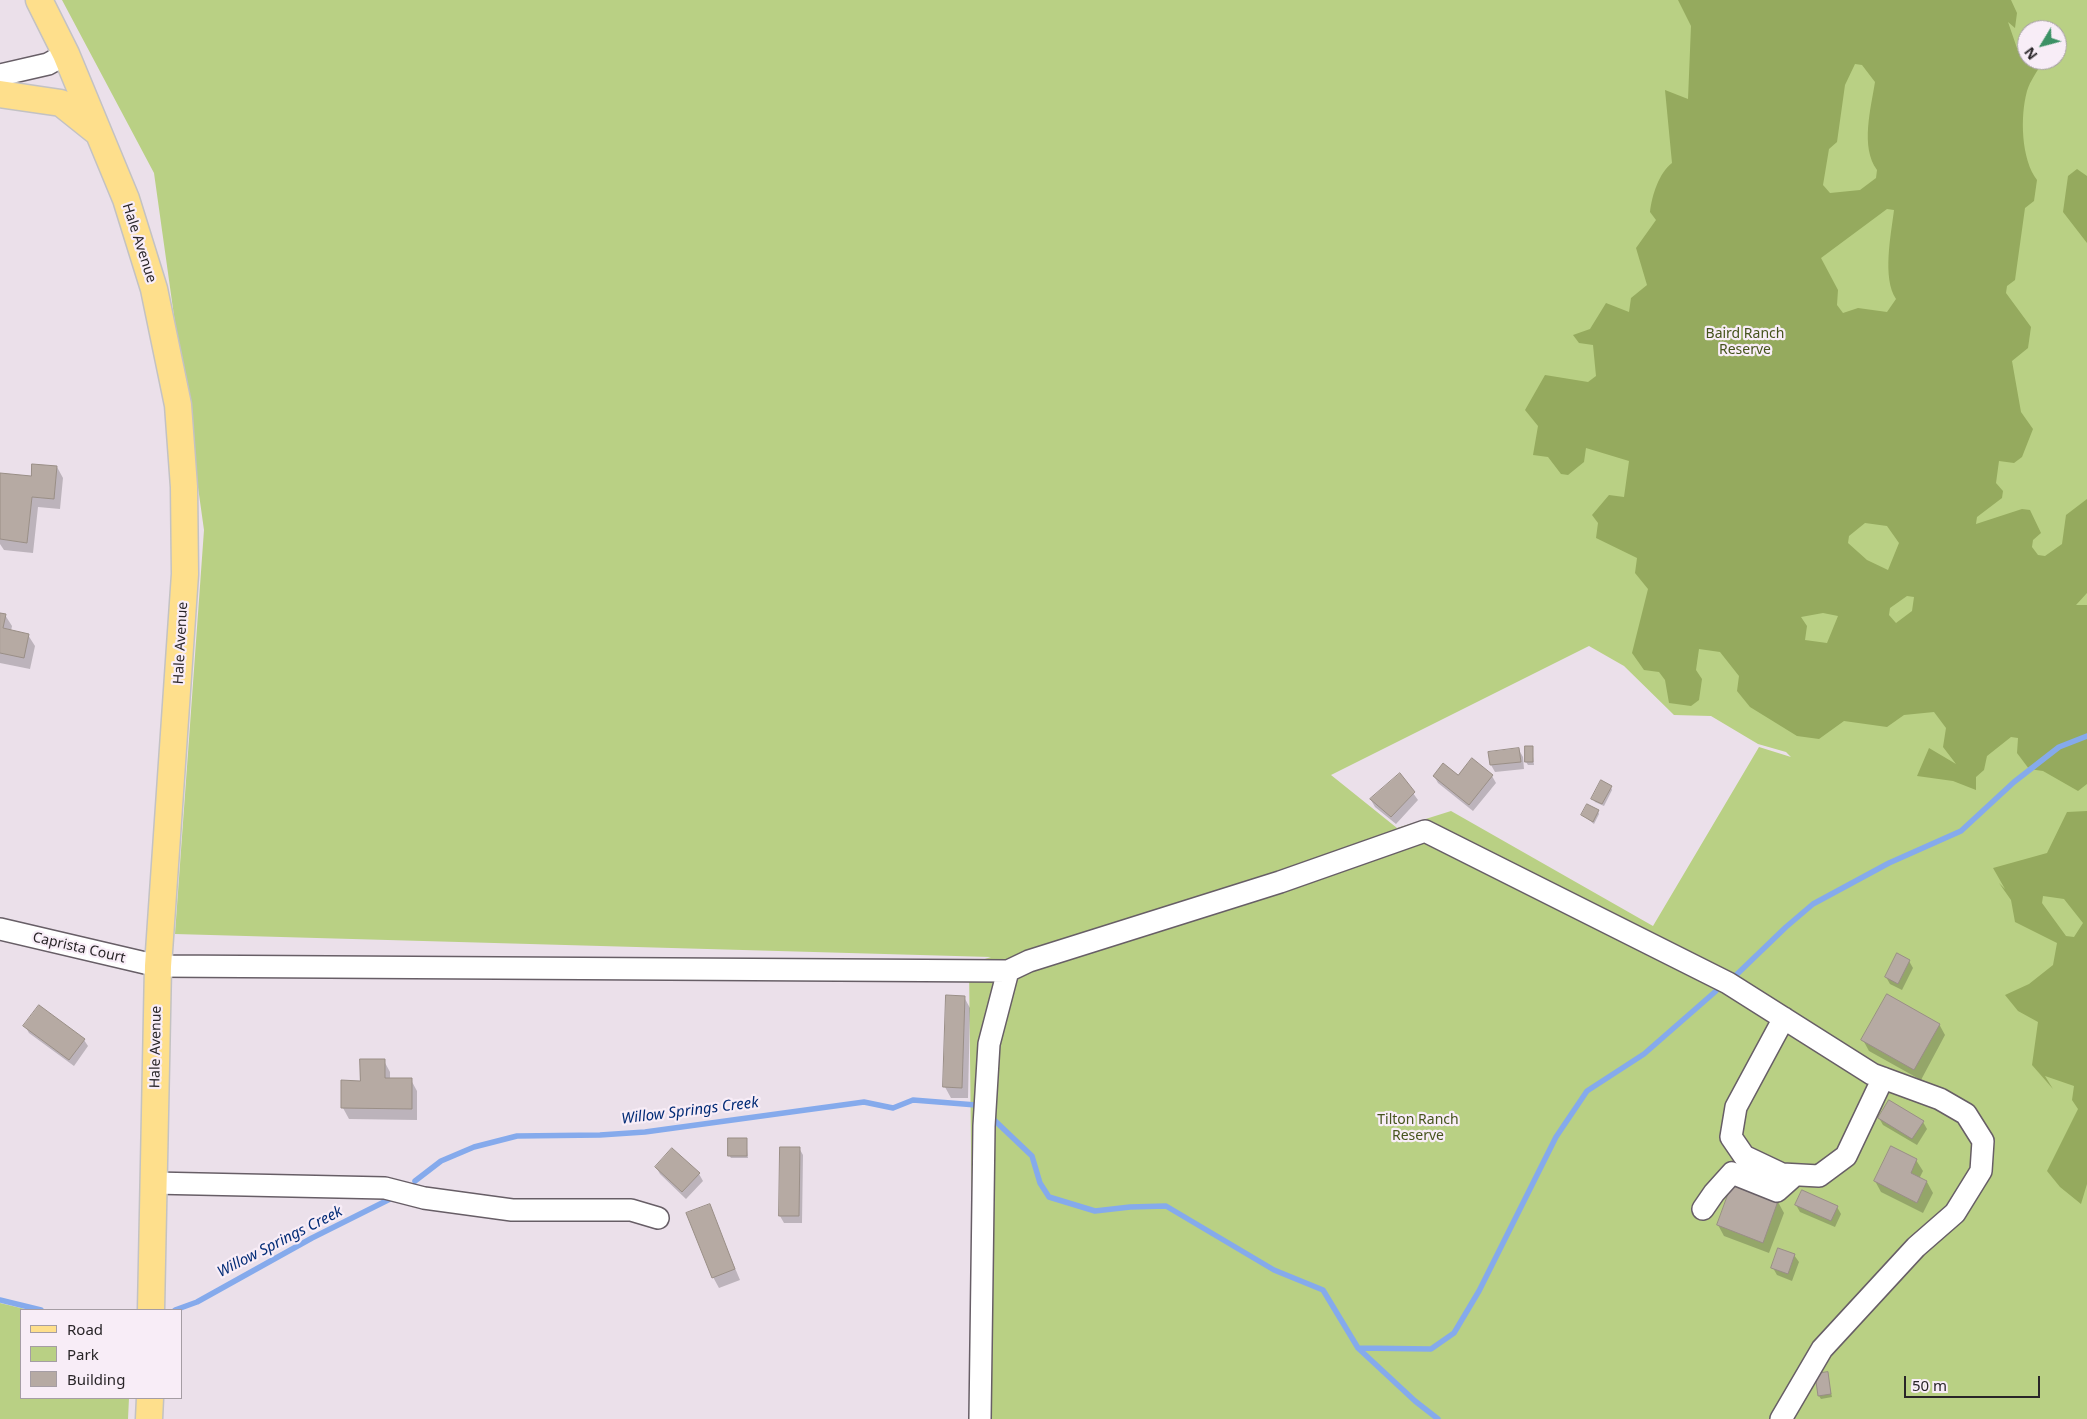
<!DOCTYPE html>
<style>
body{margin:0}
#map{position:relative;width:2087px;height:1419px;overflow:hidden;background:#ebe0ea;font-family:"Noto Sans",sans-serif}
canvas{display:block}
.legend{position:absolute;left:20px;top:1309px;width:162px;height:90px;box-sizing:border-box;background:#f8edf7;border:1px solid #a59da4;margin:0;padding:6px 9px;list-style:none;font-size:15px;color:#292528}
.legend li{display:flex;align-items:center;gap:10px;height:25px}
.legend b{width:25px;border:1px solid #a59da4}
.north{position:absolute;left:2017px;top:20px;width:50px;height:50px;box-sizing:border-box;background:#f8edf7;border:1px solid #a59da4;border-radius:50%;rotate:233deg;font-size:14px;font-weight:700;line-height:20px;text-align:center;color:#292528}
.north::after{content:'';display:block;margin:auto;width:18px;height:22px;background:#3c9165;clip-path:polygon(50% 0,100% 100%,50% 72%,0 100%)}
.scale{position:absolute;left:1904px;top:1376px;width:136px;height:22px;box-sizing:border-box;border:2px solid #292528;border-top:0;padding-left:6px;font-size:15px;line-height:18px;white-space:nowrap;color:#292528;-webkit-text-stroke:4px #f8edf7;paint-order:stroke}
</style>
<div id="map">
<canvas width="2087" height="1419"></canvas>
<ul class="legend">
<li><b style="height:6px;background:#fedf8c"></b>Road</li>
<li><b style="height:14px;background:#b9d084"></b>Park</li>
<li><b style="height:14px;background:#b6aaa3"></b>Building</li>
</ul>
<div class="north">N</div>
<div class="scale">50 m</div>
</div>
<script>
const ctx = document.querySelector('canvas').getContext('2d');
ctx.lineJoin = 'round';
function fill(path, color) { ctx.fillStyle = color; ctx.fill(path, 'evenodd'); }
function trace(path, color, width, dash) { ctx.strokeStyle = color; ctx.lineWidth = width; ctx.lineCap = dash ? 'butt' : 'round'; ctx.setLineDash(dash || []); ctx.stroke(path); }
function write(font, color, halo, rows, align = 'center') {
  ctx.font = font + ' "Noto Sans",sans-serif'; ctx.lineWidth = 4.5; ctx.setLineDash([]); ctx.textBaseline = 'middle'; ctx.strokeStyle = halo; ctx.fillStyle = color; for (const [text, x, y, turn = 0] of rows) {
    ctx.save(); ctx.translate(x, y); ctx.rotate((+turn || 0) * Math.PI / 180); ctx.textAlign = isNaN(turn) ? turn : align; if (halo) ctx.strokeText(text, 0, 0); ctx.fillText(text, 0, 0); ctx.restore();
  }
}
const green = new Path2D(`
 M62,0H2087V1419H974L969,964L991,957L175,934L204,530L154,173ZM2027,30H2057V60H2027ZM1589,646L1624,666L1674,715L1711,716L1758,744L1786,752L1791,757L1759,747L1653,926L1451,811L1397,828L1331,775Z
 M0,1303L29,1310H21V1398H129L128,1419H0Z`);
const forest = new Path2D(`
 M1678,0H2011L2017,13L2015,28L2008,22L2018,51L2027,53V60H2044C2038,70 2030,81 2027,91C2020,116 2021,159 2037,180L2034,201L2025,208L2015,280L2007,286L2006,293L2031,327L2028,348L2012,361L2021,412L2033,429L2022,457L2014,463L1999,461L1996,483L2003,491L2002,498L1977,517L1976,524L2022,509L2030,510L2041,533L2033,540L2032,547L2038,555L2045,556L2062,544L2066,515L2087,499V593L2076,605H2087V784L2078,791L2043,771L2029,769L2017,753L2018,738L2011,737L1987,756L1984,770L1976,777V790L1953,781L1917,776L1929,748L1956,764L1943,747L1946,728L1934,712L1904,715L1887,727L1844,721L1819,739L1797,736L1750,707L1737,691L1739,676L1720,652L1699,649L1696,670L1702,679L1699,700L1691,706L1669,703L1665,680L1659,672L1644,670L1632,653L1648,589L1635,573L1637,558L1596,538L1598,523L1592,515L1609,495L1624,497L1629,461L1586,448L1584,462L1568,475L1561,474L1548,457L1533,455L1538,426L1525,410L1545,375L1588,382L1596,376L1593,345L1579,343L1573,335L1590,329L1606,303L1629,312L1631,298L1647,285L1636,248L1656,220L1650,212C1652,195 1659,173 1672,163L1665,90L1688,99L1691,26ZM1855,64L1862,65L1875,82C1871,108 1860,147 1877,170L1876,178L1860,190L1830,193L1823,185L1829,149L1837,142L1845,85ZM1887,209L1894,210C1891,235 1882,278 1896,299L1887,312L1858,308L1843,313L1837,305L1838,290L1821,258ZM1865,523L1887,526L1899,543L1888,570L1867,560L1848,543L1849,536ZM1907,596L1914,597L1912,611L1896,623L1889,615L1890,608ZM1823,613L1838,616L1827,643L1805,640L1807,626L1801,617Z
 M2077,169L2087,176V243L2063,212L2068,176Z
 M2087,811V1184L2081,1204L2060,1187L2047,1171L2078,1109L2072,1100L2074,1086L2045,1076L2053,1089L2032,1065L2038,1022L2018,1011L2005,995L2029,984L2053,965L2057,943L2015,922L2011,900L1999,883L2005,889L1993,868L2047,853L2067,812ZM2043,896L2064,899L2083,923L2074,937L2066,936L2042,903Z`);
const shadow = new Path2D(`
 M57,467L63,478L60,509L38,507L33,553L4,550L0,544V474L32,478Z
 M0,614L5,615L12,626L11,631L28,635L35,646L30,669L0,663Z
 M1532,748L1534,765H1528L1526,762Z
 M1519,750L1523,757L1524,769L1495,772L1491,765Z
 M1400,775L1418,800L1396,824L1375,807L1371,800Z
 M1434,776H1492L1496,783L1473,811L1438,783Z
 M1611,787L1612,790L1604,806L1595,802L1593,799Z
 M1598,811L1599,814L1594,824L1583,815Z
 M1909,961L1913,968L1902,990L1890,984L1886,977Z
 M964,997L970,1008L968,1098H951L945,1087Z
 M1939,1024L1945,1035L1921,1080L1869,1051L1863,1040Z
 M25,1026L84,1040L88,1046L74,1066L29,1033Z
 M384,1061L390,1072V1079L411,1080L417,1091V1120L349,1119L343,1108L361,1082Z
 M1879,1118L1923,1122L1927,1129L1917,1145L1883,1125Z
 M746,1139L748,1158H731L729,1155Z
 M799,1148L803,1155L802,1223H784L780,1216Z
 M1916,1160L1923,1171L1919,1179L1927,1182L1933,1193L1923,1213L1881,1192L1875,1181Z
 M656,1167L699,1174L703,1181L686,1199L660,1174Z
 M1733,1186L1778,1202L1784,1213L1769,1253L1724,1236L1718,1225Z
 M1796,1205L1837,1207L1841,1214L1835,1227L1800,1212Z
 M709,1206L740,1280L719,1288L713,1277Z
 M1794,1255L1799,1262L1792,1281L1777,1275L1773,1268Z
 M1827,1374L1832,1397L1821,1399L1819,1396Z`);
const stream = new Path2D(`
 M1732,979L1786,927L1813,904L1889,863L1961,831L2014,782L2059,747L2087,736
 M991,1117L1032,1156L1040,1183L1049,1197L1095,1211L1130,1207L1166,1206L1274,1270L1323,1290L1358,1348L1415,1401L1438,1419
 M415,1181L441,1161L474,1147L517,1136L600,1135L645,1132L864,1102L893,1108L913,1100L976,1105
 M0,1300L41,1310
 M175,1310L197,1302L312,1238L394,1197
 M1358,1348L1431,1349L1454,1333L1479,1291L1556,1137L1587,1091L1644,1054L1716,991`);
const building = new Path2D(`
 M32,464L57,466L54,499L32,497L27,543L0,539V473L31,476Z
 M0,613L6,614L3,628L29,634L24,658L0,653Z
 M1525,746H1533V762H1525Z
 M1519,748L1521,762L1490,765L1488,752Z
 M1472,758L1493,775L1469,805L1433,776L1443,763L1458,775Z
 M1400,773L1415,792L1391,817L1370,799Z
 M1601,780L1612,786L1602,804L1591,799Z
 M1587,804L1599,810L1593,822L1581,815Z
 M1897,953L1910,960L1898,984L1885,977Z
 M1887,994L1940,1024L1914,1070L1861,1040Z
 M946,995L965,996L962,1088L943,1087Z
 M39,1005L85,1039L69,1060L23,1026Z
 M360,1059H385V1078H412V1109L341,1108V1080L360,1081Z
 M1889,1100L1924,1121L1912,1139L1878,1118Z
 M728,1138H747V1156H728Z
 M1891,1146L1917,1159L1911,1173L1927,1181L1917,1203L1874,1181Z
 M780,1147H800L799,1216H779Z
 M672,1148L700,1173L682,1192L655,1167Z
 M1732,1184L1778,1201L1763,1243L1717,1225Z
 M1802,1190L1838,1206L1831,1221L1795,1205Z
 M710,1204L735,1269L712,1278L686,1213Z
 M1778,1248L1795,1254L1788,1274L1771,1268Z
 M1828,1372L1831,1394L1818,1396L1815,1374Z`);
const minor = new Path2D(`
 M0,75L48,64L66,54
 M0,929L158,966L1008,971L1029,961L1280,882L1425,831L1728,983L1872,1074L1940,1099L1966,1114L1983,1141L1981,1171L1955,1213L1916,1247L1822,1349L1781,1419
 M1784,1018L1736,1107L1731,1137L1744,1156L1782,1174L1819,1176L1846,1156L1883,1078
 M153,1183L385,1188L424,1198L512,1210H631L658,1218
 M1703,1209L1714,1193L1732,1173L1777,1191L1795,1175
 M980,1419L984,1126L989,1044L1008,971`);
const major = new Path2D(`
 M39,0L66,54L126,199L154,289L178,405L184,487L185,574L158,966L151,1310
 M0,94L61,103L96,131
 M149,1419L150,1398`);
const streetNames = [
 ["Hale Avenue",139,243,72],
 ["Hale Avenue",181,643,-87],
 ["Caprista Court",79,948,13],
 ["Hale Avenue",156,1047,-89]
];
const parkNames = [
 ["Baird Ranch",1745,334],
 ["Reserve",1745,350],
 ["Tilton Ranch",1418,1120],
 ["Reserve",1418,1136]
];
const waterNames = [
 ["Willow Springs Creek",690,1111,-7],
 ["Willow Springs Creek",280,1242,-27]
];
fill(green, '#b9d084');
fill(forest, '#95aa5e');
fill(shadow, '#0003');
trace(stream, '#85aaec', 5.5);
fill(building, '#b6aaa3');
trace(building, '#998e86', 1);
trace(minor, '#675e66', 24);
trace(major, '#c3c2c3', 29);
trace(minor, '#fff', 21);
trace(major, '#fedf8c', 26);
write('14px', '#292528', '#f8edf7', streetNames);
write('14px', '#46541d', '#f8edf7', parkNames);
write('italic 15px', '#022b76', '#f8edf7', waterNames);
</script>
